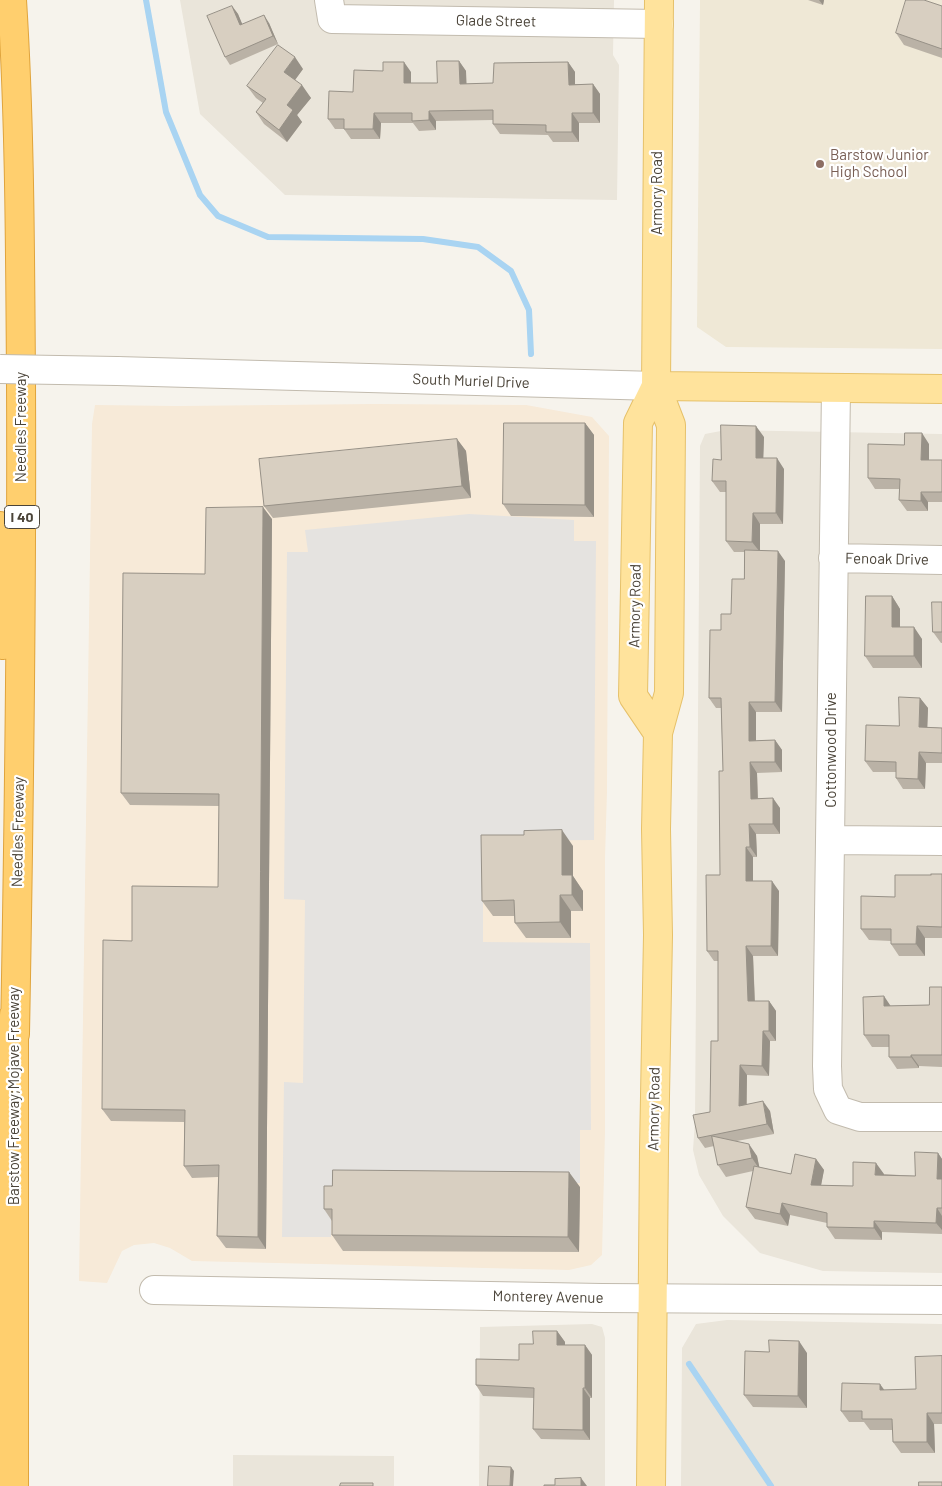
<!DOCTYPE html>
<style>
body{margin:0}
canvas{display:block;background:#f6f3ec}
</style>
<canvas width="942" height="1486"></canvas>
<script>
const ctx = document.querySelector('canvas').getContext('2d');
ctx.lineJoin = 'round';
function fill(path, color) { ctx.fillStyle = color; ctx.fill(path, 'evenodd'); }
function trace(path, color, width, dash) { ctx.strokeStyle = color; ctx.lineWidth = width; ctx.lineCap = dash ? 'butt' : 'round'; ctx.setLineDash(dash || []); ctx.stroke(path); }
function write(font, color, halo, rows, align = 'center') {
  ctx.font = font + ' Barlow,sans-serif'; ctx.lineWidth = 4.5; ctx.setLineDash([]); ctx.textBaseline = 'middle'; ctx.strokeStyle = halo; ctx.fillStyle = color; for (const [text, x, y, turn = 0] of rows) {
    ctx.save(); ctx.translate(x, y); ctx.rotate((+turn || 0) * Math.PI / 180); ctx.textAlign = isNaN(turn) ? turn : align; if (halo) ctx.strokeText(text, 0, 0); ctx.fillText(text, 0, 0); ctx.restore();
  }
}
const residential = new Path2D(`
 M180,0H614L613,55L619,65L617,200L285,195L200,114Z
 M726,430L942,434V1273L823,1271L760,1253L723,1216L699,1175L693,1150L695,1121L700,446L705,434Z
 M727,1320L942,1324V1486H681L682,1348L696,1324Z
 M592,1324L602,1327L605,1338V1486H479L480,1327Z
 M233,1455L394,1456V1486H233Z`);
const commercial = new Path2D(`
 M375,404L526,405L592,417L609,436L607,791L605,858V1131L602,1255L591,1265L569,1270L192,1261L170,1248L154,1243L134,1245L122,1251L107,1283L79,1281L92,424L95,405L177,406Z`);
const education = new Path2D(`
 M700,0H942V349L726,347L697,327Z`);
const parking = new Path2D(`
 M469,514L574,520V541H596L594,840L483,841V942L590,943L591,1130H580V1183L332,1180L331,1237H282L284,1082L303,1083L305,900L284,899L287,552H308L305,530Z`);
const stream = new Path2D(`
 M146,0L166,112L200,195L218,216L268,237L423,239L478,247L511,271L529,310L531,354
 M689,1364L771,1486`);
const minor = new Path2D(`
 M329,0L332,19L659,24
 M117,371L656,386
 M836,388L827,1066L828,1089L838,1110L860,1117H942
 M833,558L942,560
 M831,840L942,841
 M154,1290L602,1298L942,1300`);
const major = new Path2D(`
 M656,386L638,423L633,696L658,733
 M656,386L942,389
 M651,1486L654,1150L658,935L656,829L658,733L669,693L671,425L656,386L659,0`);
const highway = new Path2D(`
 M12,0C20,126 20,253 21,379C22,598 19,816 15,1034
 M0,526L3,645
 M14,1486V1015`);
const minorBridge = new Path2D(`
 M0,369L117,371`);
const wall = new Path2D(`
 M808,0H824L823,5Z
 M232,6L238,14L242,24L269,23L278,44L230,65L225,57Z
 M942,6V58L904,45L896,33Z
 M459,61L466,71V84L493,83L568,62L575,72V84H593L600,94V123H579V142H553L548,135L500,134L493,124V120L436,121V130L419,131L413,123H381L380,139H351L344,129H335L328,119L353,92L383,71L411,72V83H437Z
 M303,69L295,80L311,98L297,115L302,122L287,142L264,124L256,112L263,103L256,98L247,86Z
 M585,423L594,435V517L511,516L503,504Z
 M764,437L763,458L784,469L783,524H760V551L785,561L782,712H756V741L775,740L782,750V772L757,773L758,798L780,808V834H756L757,857H753V881L779,891L778,956H753L755,1001H769L776,1011V1041H770L769,1076L747,1075V1104L770,1111L774,1134L737,1141L757,1156L759,1167L791,1174L816,1159L824,1170L821,1185L853,1186L884,1174L915,1176L938,1153L942,1159V1234L882,1232V1240L835,1239L827,1227V1223L790,1215L788,1226L755,1219L746,1207L753,1171L726,1177L718,1165L714,1146L705,1148L698,1138L710,1112L718,1041V961H714L707,951L720,875L723,771L721,708H716L709,698L721,630L731,614L744,579L745,552H734L726,541V492H720L712,481L721,460Z
 M457,439L466,451L471,498L273,518L264,506Z
 M929,444V460H942V502H928V511H907L899,500V489H875L868,478L904,445Z
 M272,519L266,1249L226,1248L217,1236L218,1177L192,1178L184,1166V1122L111,1121L102,1109L132,941L218,887L219,806L130,805L121,793L205,574Z
 M892,596L900,609V627L922,639V668H873L865,656Z
 M942,602V643H941L933,632Z
 M920,698L928,708L927,727L942,728V763H926L925,789H903L896,778V772H873L865,761L899,726Z
 M524,835L573,846V876L583,891V911H571V938H526L515,923L514,916H493L482,901Z
 M942,874V938H925V956H899L891,944V941L869,940L861,929L895,897L931,875Z
 M942,987V1067L919,1066V1068L897,1069L889,1057V1047H872L864,1035L890,1006L929,1005Z
 M580,1187L579,1252L343,1251L332,1235V1221L324,1209Z
 M557,1331L565,1342V1345H585L592,1355V1398H590V1440L541,1439L533,1429L534,1398L483,1396L476,1385L519,1360L533,1344Z
 M769,1352L807,1353V1408L753,1407L744,1395Z
 M942,1356V1424H934L935,1453H901L893,1442V1430H870L864,1422H849L841,1411L884,1390L916,1389Z`);
const shadedWall = new Path2D(`
 M819,0H824L823,5Z
 M232,6L238,14L246,33L240,25Z
 M264,15L269,23L278,44L273,36Z
 M295,57L303,69L292,84L284,72Z
 M459,61L466,71L467,94L460,84Z
 M404,62L411,72V93L404,83Z
 M568,62L575,72V95L569,85Z
 M593,84L600,94V123L593,113Z
 M302,85L311,98L297,115L302,122L287,142L279,130L287,105Z
 M429,111L436,121V130L429,120Z
 M374,113L381,123L380,139L373,129Z
 M572,113L579,123V142L572,132Z
 M585,423L594,435V517L585,505Z
 M756,426L764,437L763,468L756,458Z
 M922,433L929,444V470L921,460Z
 M457,439L466,451L471,498L462,486Z
 M777,458L784,469L783,524L776,513Z
 M921,492L928,502V511L921,501Z
 M263,507L272,519L266,1249L258,1237Z
 M753,513L760,524V552L752,542Z
 M778,551L785,561L782,712L775,702Z
 M892,596L900,609V639L892,627Z
 M914,627L922,639V668L914,656Z
 M920,698L928,708L927,738L919,727Z
 M749,702L756,712V751L749,741Z
 M775,740L782,750V772L775,762Z
 M919,752L926,763L925,789L918,779Z
 M750,762L757,773L758,809L751,799Z
 M773,798L780,808V834L773,824Z
 M749,824L756,834L757,857L750,847Z
 M562,830L573,846V876L583,891V911L572,895L562,875Z
 M746,847L753,857V891L746,881Z
 M772,881L779,891L778,956L771,946Z
 M560,895L571,911V938L560,922Z
 M917,926L925,938V956L916,944Z
 M746,946L753,956L755,1011L748,1001Z
 M884,996L892,1008L884,1006Z
 M769,1001L776,1011V1041L769,1031Z
 M763,1031L770,1041L769,1076L762,1066Z
 M911,1055L919,1066V1068L911,1057Z
 M740,1065L747,1075L746,1116L739,1106Z
 M763,1101L770,1111L774,1134L767,1124Z
 M749,1144L757,1156L760,1170L752,1158Z
 M938,1153L942,1159V1185L937,1179Z
 M816,1159L824,1170L819,1196L811,1185Z
 M876,1163L884,1174L883,1186L875,1175Z
 M569,1172L580,1187L579,1252L568,1237Z
 M782,1203L790,1215L788,1226L780,1214Z
 M937,1208L942,1216V1230L936,1223Z
 M874,1221L882,1232V1240L874,1228Z
 M557,1331L565,1342V1355L557,1345Z
 M799,1341L807,1353V1408L798,1396Z
 M585,1345L592,1355V1398L585,1388Z
 M880,1384L888,1395L880,1390Z
 M583,1388L590,1398V1440L583,1430Z
 M927,1413L934,1424L935,1453L927,1442Z
 M511,1467L514,1471L513,1486H510Z
 M581,1478L587,1486H581Z`);
const building = new Path2D(`
 M906,0H924L942,6V49L896,33Z
 M232,6L240,25L264,15L273,36L225,57L207,16Z
 M278,45L295,57L284,72L302,85L287,105L293,110L279,130L256,112L266,99L247,86Z
 M437,61H459L460,84L493,83L494,63L568,62L569,85L593,84V113H572V132H546V125L493,124V110L429,111V120L412,121V113H374L373,129H344V119H328L329,91L353,92L354,70L383,71V62H404V83H437Z
 M504,423H585V505L503,504Z
 M721,425L756,426V458H777L776,513H753L752,542L726,541V481H712L713,459L721,460Z
 M905,433H922L921,460H942V492H921V501L899,500L900,479L868,478V444L904,445Z
 M457,439L462,486L264,506L259,459Z
 M263,507L258,1237L217,1236L219,1165L184,1166L185,1110L102,1109L103,940L132,941V886L218,887L219,794L121,793L123,573L205,574L206,508Z
 M745,550L778,551L775,702H749V741L775,740V762H750L751,799L773,798V824H749L750,847H746V881H772L771,946H746L748,1001H769V1031H763L762,1066L740,1065L739,1106L763,1101L767,1124L698,1138L693,1115L710,1112L711,1041H718V951H707L706,875H720L719,771H723L721,698H709L710,630H721V614H731L732,579H744Z
 M866,596H892V627H914V656H865Z
 M932,602H942V632H933Z
 M899,697L920,698L919,727L942,728V753L919,752L918,779L896,778V762L865,761L866,725L899,726Z
 M562,830V875H572V895H560V922L515,923L514,900L482,901L481,835H524V831Z
 M931,874H942V927L917,926L916,944H891V929H861V896L895,897V875H931Z
 M930,987H942V1055H911V1057H889V1035H864L863,997L884,996V1006L929,1005Z
 M712,1136L749,1144L752,1158L718,1165Z
 M915,1152L938,1153L937,1179H942V1208H937L936,1223L874,1221V1228L827,1227V1213L782,1203L780,1214L746,1207L754,1166L791,1174L795,1154L816,1159L811,1185L853,1186V1162L876,1163L875,1175L915,1176Z
 M333,1170L569,1172L568,1237L332,1235V1209H324V1186H332Z
 M533,1331H557V1345H585V1388H583V1430L533,1429L534,1388L476,1385V1359L519,1360V1344H533Z
 M769,1340L799,1341L798,1396L744,1395L745,1351L769,1352Z
 M942,1356V1413H927V1442H893L892,1419H862V1411H841L842,1383L880,1384V1390L916,1389L915,1357Z
 M489,1466L511,1467L510,1486H488Z
 M581,1478V1486H544V1485H555V1479Z
 M919,1482H942V1486H919Z
 M341,1483H373V1486H340Z`);
const markers = [
 [820,164,5,"#8d6e63"]
];
const shields = [
 [22,517,35]
];
const shieldNames = [
 ["I 40",22,517]
];
const streetNames = [
 ["Glade Street",496,21,1],
 ["Armory Road",657,193,-90],
 ["South Muriel Drive",471,381,2],
 ["Needles Freeway",21,427,-90],
 ["Fenoak Drive",887,559,1],
 ["Armory Road",635,606,-89],
 ["Cottonwood Drive",831,750,-90],
 ["Needles Freeway",18,832,-89],
 ["Barstow Freeway;Mojave Freeway",14,1096,-90],
 ["Armory Road",654,1109,-89],
 ["Monterey Avenue",548,1297,1]
];
const educationNames = [
 ["Barstow Junior",830,155],
 ["High School",830,172]
];
fill(residential, '#eae5da');
fill(commercial, '#f7ead8');
fill(education, '#efe8d6');
fill(parking, '#e5e3e0');
trace(stream, '#a9d4f2', 6);
trace(minor, '#c2bbae', 30);
trace(major, '#e6c16a', 30);
trace(highway, '#e0a43c', 30);
trace(minor, '#fff', 28);
trace(major, '#ffe39c', 28);
trace(highway, '#ffcf6e', 28);
trace(minorBridge, '#c2bbae', 30, []);
trace(minorBridge, '#fff', 28);
fill(wall, '#bab2a6');
fill(shadedWall, '#979187');
fill(building, '#d8cfc1');
trace(building, '#979187', 1);
for (const [x, y, r, color] of markers) { const dot = new Path2D(); dot.arc(x, y, r, 0, 2 * Math.PI); ctx.fillStyle = color; ctx.fill(dot); trace(dot, '#fff', 2); }
for (const [x, y, w] of shields) { const box = new Path2D(); box.roundRect(x - w / 2, y - 11.5, w, 23, 4); ctx.fillStyle = '#fff'; ctx.fill(box); trace(box, '#4b4439', 1); }
write('bold 14px', '#4b4439', null, shieldNames);
write('15px', '#4b4439', '#fff', streetNames);
write('15px', '#785e54', '#fff', educationNames, 'left');
</script>
